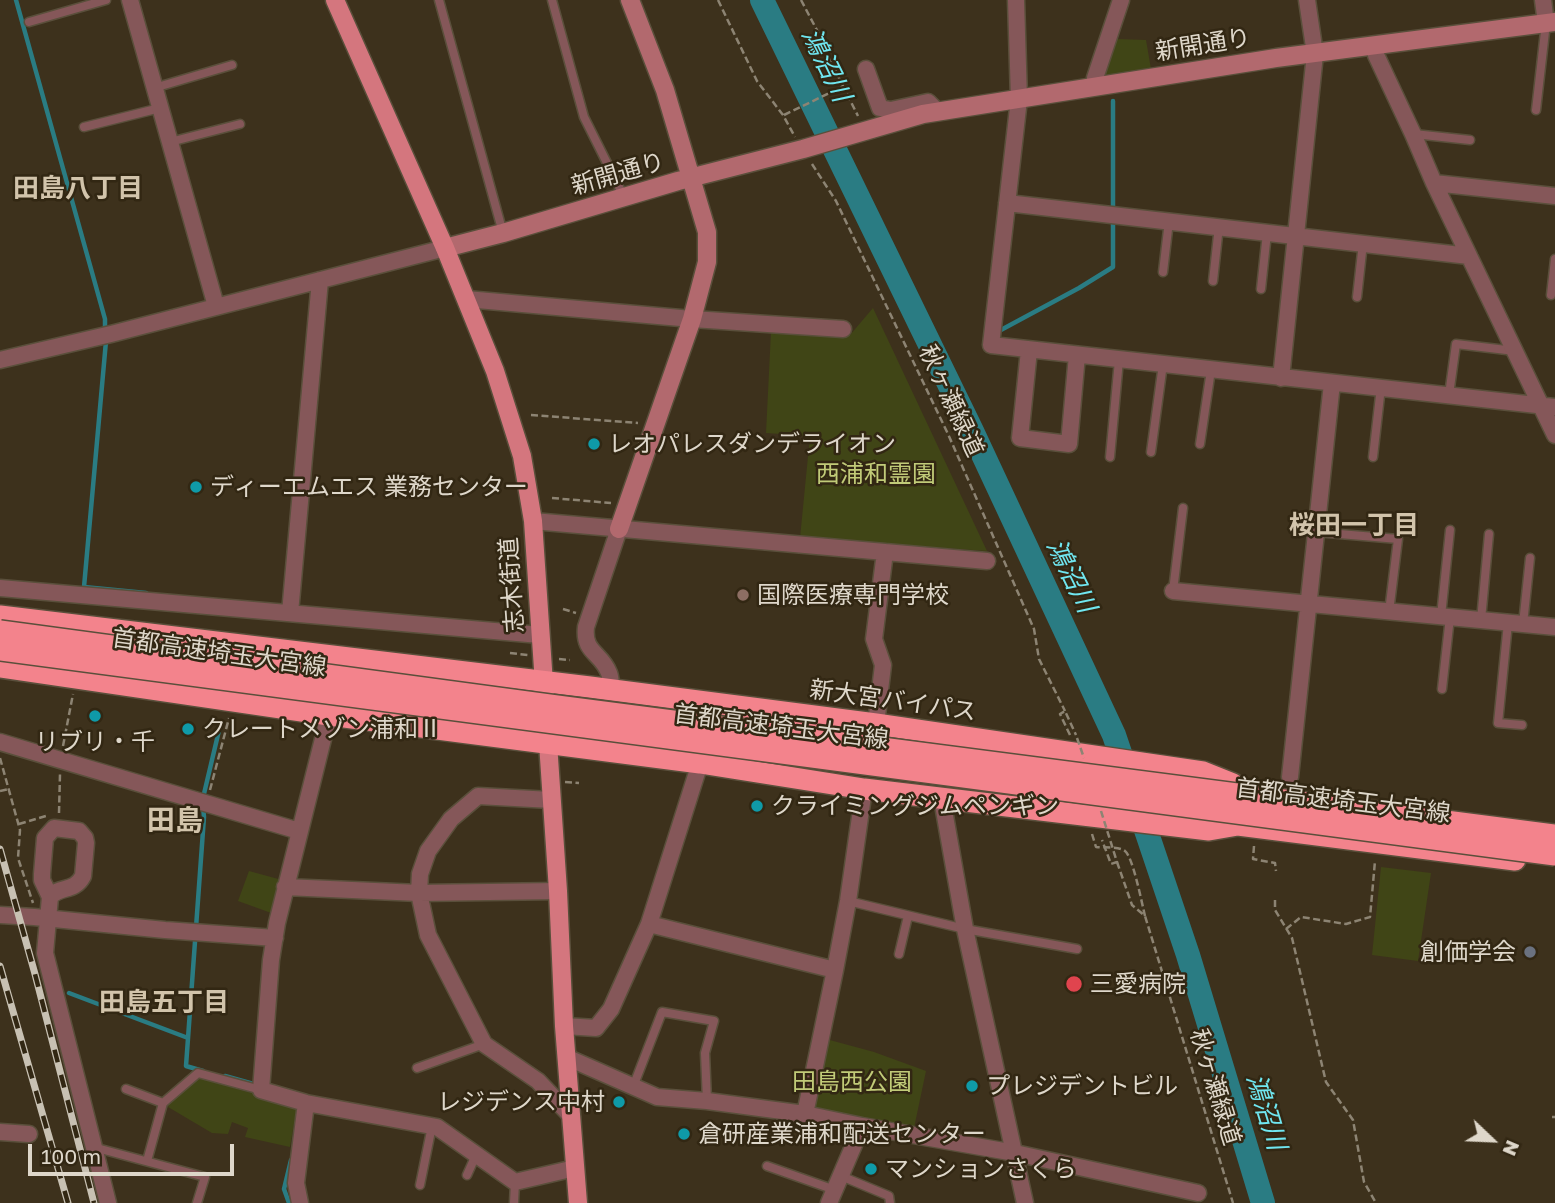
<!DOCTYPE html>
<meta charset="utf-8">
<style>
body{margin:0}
#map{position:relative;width:1555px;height:1203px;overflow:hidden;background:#3d311c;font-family:"Golos Text",sans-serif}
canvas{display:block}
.north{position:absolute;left:1457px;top:1105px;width:70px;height:70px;-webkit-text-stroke:5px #322713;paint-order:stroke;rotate:113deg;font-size:19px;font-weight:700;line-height:28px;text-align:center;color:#ded7ca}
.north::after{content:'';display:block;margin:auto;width:24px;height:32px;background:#ded7ca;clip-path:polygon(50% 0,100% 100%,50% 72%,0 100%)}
.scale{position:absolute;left:28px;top:1144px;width:206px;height:32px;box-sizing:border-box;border:4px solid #ded7ca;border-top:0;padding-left:9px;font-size:21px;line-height:24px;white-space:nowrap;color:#ded7ca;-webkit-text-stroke:5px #322713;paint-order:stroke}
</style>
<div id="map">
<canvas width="1555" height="1203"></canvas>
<div class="north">N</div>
<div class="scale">100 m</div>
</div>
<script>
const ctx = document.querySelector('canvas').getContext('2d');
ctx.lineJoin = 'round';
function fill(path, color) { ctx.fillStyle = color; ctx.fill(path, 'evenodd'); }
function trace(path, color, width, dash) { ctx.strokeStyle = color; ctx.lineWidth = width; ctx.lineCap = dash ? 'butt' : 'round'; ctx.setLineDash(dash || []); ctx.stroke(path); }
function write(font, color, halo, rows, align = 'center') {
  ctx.font = font + ' "Golos Text","Noto Sans JP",sans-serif'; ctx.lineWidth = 5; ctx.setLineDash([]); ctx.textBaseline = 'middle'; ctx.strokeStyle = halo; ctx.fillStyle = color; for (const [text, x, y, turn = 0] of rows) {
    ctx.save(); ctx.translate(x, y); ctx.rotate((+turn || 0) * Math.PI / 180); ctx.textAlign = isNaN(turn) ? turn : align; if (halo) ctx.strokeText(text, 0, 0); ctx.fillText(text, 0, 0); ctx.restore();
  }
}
const green = new Path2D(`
 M1117,39L1146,40L1151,69L1105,77L1104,73Z
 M873,308L987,551L800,538L810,436L766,433L771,332L850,335Z
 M1381,867L1431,873L1418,961L1372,955Z
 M249,871L282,880L274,914L238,901Z
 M826,1039L874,1052L926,1071L914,1128L816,1111L812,1105Z
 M196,1077L297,1106L290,1147L245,1137L248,1128L232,1122L228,1134L212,1133L168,1107L169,1103Z`);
const stream = new Path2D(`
 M16,0L105,319V332
 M999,331L1079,288L1113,267V101
 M106,341L84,587L146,593
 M936,357L945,354
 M203,798L221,722
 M203,806L204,817L186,1066L203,1071
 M69,993L188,1038
 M225,1076L257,1085
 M289,1203L284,1189L291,1160`);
const river = new Path2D(`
 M762,0L972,431L1114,735L1188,955L1263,1203`);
const path = new Path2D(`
 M718,0L757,81L783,115L795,137
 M801,0L828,51V56L858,116
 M784,115L844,86
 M812,164L836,201L948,434L1034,629L1039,659L1065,711
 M531,415L638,423
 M552,498L611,503
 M563,609L576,613
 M510,653L528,655
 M559,659L570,660
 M1070,735L1060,714L1065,711L1076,735
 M63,746L73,694
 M0,758L20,830L18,858L33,903
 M565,782L579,783
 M210,790L229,718
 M0,791L9,789
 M59,813L60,774
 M19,824L46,816
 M1092,834L1096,847C1104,848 1118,846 1125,851C1133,857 1142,904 1145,916
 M1254,846L1253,859L1275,863L1276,871
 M1117,862L1132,905L1145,916L1233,1203
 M1275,900V910L1292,938L1326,1082L1353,1120L1364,1182L1376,1203
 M1286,929L1301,917L1346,924L1370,917L1375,861
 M1552,1117H1555`);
const lane = new Path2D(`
 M439,0L503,233
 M552,0L584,117L624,197
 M29,22L106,0
 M154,88L232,65
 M1536,110L1546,23
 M84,127L160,108
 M1414,134L1470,140
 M170,142L240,124
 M1163,272L1169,221
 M1213,281L1219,226
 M1261,289L1267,233
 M1551,295L1555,259
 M1357,297L1363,243
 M1449,395L1456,344L1515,351
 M1200,444L1211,370
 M1151,452L1163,364
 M1110,457L1119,360
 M1373,457L1381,387
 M1316,532L1398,539L1389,612
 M1173,591L1183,508
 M1441,616L1450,530
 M1481,620L1489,534
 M1508,623L1498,723L1522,725
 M1523,624L1530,558
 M1442,689L1450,617
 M848,901L965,929L1077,949
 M899,954L908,916
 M417,1068L484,1044
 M633,1087L662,1012L714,1021L705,1053L707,1101
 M126,1089L163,1103
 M93,1147L205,1177L197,1203
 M147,1161L163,1103L198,1073L261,1090
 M767,1166L835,1190
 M467,1175L476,1155
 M841,1176L889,1196L890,1203
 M420,1185L432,1126
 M514,1203L515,1182`);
const street = new Path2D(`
 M130,0L216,306
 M1016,0L1019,99L991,345L1555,407
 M1543,0L1546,23
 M1374,45L1376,55L1413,134L1434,183L1555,435
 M866,69L880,108L891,110L928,102L938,112
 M1095,86V78L1121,0
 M1434,183L1555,196
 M1007,203L1469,256
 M466,299L692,319L843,329
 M1029,350L1020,438L1069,444L1077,355
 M0,360L111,334L445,248
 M1281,378L1315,54L1307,0
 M533,521L987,561
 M0,588L540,635
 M1173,591L1555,627
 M290,613L320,280
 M612,691C611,685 611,678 609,673C601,652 583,653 586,627L619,529
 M329,715L277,923L271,960L261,1090L306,1103L437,1127L515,1182L575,1168
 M876,724L883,665L874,639L885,552
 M0,742L299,831
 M1290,777L1332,383
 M942,799L965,929L1025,1203
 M551,800L478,796L451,819L428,851L420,874L419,893L428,935L484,1044L538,1081L572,1117
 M285,887L419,893L558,891
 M50,897C60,885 74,893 83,876L86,843L85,838L79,831L54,828L45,838L42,874V880L50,897L45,953L108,1203
 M0,915L34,917L165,930L275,938
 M649,924L835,970L805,1114
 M835,970L848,901L864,789
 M564,1026L596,1028L611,1009L649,924L700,763
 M566,1057L657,1097L707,1101L805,1114L862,1126L1015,1153L1198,1193
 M0,1132L29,1134
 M300,1203L296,1183L306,1103
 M829,1203L862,1126`);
const secondary = new Path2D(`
 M445,248L503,233L678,181L803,149L923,114L1276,58L1555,22
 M619,529L692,319L707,262V232L665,90L630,0`);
const primary = new Path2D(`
 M335,0L445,248L495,371L522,456L533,521L558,891L564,1026L578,1203`);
const highway = new Path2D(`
 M0,616L590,687L876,724L1203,772L1233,784
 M0,667L329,715L700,763L864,789L1209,830L1238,825
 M1224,822L1238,825L1515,860`);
const rail = new Path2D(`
 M0,849L35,974L94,1203
 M0,966L68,1203`);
const pathBridge = new Path2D(`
 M1077,738L1084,758
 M1101,811L1117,862L1111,864L1102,840`);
const highwayBridge = new Path2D(`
 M0,631L557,706L1555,835
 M0,650L1555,855`);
const markers = [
 [594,444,7,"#0f9aa8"],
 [196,487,7,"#0f9aa8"],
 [743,595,7,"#8d6e63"],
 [95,716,7,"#0f9aa8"],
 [188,729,7,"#0f9aa8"],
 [757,806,7,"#0f9aa8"],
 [1530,952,7,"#6b7280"],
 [1074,984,9,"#e0444e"],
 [972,1086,7,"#0f9aa8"],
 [619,1102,7,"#0f9aa8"],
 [684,1134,7,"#0f9aa8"],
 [871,1169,7,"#0f9aa8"]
];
const streetNames = [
 ["新開通り",1203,45,-9],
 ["新開通り",618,174,-16],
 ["秋ヶ瀬緑道",951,401,65],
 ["志木街道",512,585,-94],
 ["首都高速埼玉大宮線",219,653,8],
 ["新大宮バイパス",893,701,8],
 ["首都高速埼玉大宮線",781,727,7],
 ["首都高速埼玉大宮線",1343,801,7],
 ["秋ヶ瀬緑道",1215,1087,73]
];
const poiNames = [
 ["レオパレスダンデライオン",608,444],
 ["ディーエムエス 業務センター",210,487],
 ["国際医療専門学校",757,595],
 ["クレートメゾン浦和Ⅱ",202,729],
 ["リブリ・千",95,742,"center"],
 ["クライミングジムペンギン",771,806],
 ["創価学会",1516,952,"right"],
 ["三愛病院",1090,984],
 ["プレジデントビル",986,1086],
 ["レジデンス中村",605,1102,"right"],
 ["倉研産業浦和配送センター",698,1134],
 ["マンションさくら",885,1169]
];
const parkNames = [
 ["西浦和霊園",876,474],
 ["田島西公園",852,1082]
];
const waterNames = [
 ["鴻沼川",826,65,64],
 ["鴻沼川",1071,576,64],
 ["鴻沼川",1266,1112,73]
];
const neighbourhoodNames = [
 ["田島八丁目",78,189],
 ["桜田一丁目",1354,526],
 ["田島五丁目",164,1003]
];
const quarterNames = [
 ["田島",175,821]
];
fill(green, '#404516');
trace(stream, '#2a7c83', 4.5);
trace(river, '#2a7c83', 24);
trace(lane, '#5a4f3b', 11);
trace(street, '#5a4f3b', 19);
trace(secondary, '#5a4f3b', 21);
trace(primary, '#5a4f3b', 21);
trace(highway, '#5a4f3b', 24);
trace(path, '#8d8473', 2.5, [7, 3.5]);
trace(lane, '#855759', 8);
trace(street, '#855759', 16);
trace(secondary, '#b2696e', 18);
trace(primary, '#d4767e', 18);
trace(highway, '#f3838c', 21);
trace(rail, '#c8c1b3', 7);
trace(rail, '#322713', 4.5, [13]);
trace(highwayBridge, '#5a4f3b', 24, []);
trace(pathBridge, '#8d8473', 2.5, [7, 3.5]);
trace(highwayBridge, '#f3838c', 21);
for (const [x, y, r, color] of markers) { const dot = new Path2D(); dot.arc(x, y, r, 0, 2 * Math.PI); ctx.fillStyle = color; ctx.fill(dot); trace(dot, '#322713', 2.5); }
write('24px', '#ded7ca', '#322713', streetNames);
write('24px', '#ded7ca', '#322713', poiNames, 'left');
write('24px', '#c1cb78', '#322713', parkNames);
write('italic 26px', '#70e7f1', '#322713', waterNames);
write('bold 26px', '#d2c4ab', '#322713', neighbourhoodNames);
write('bold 28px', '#d2c4ab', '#322713', quarterNames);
</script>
